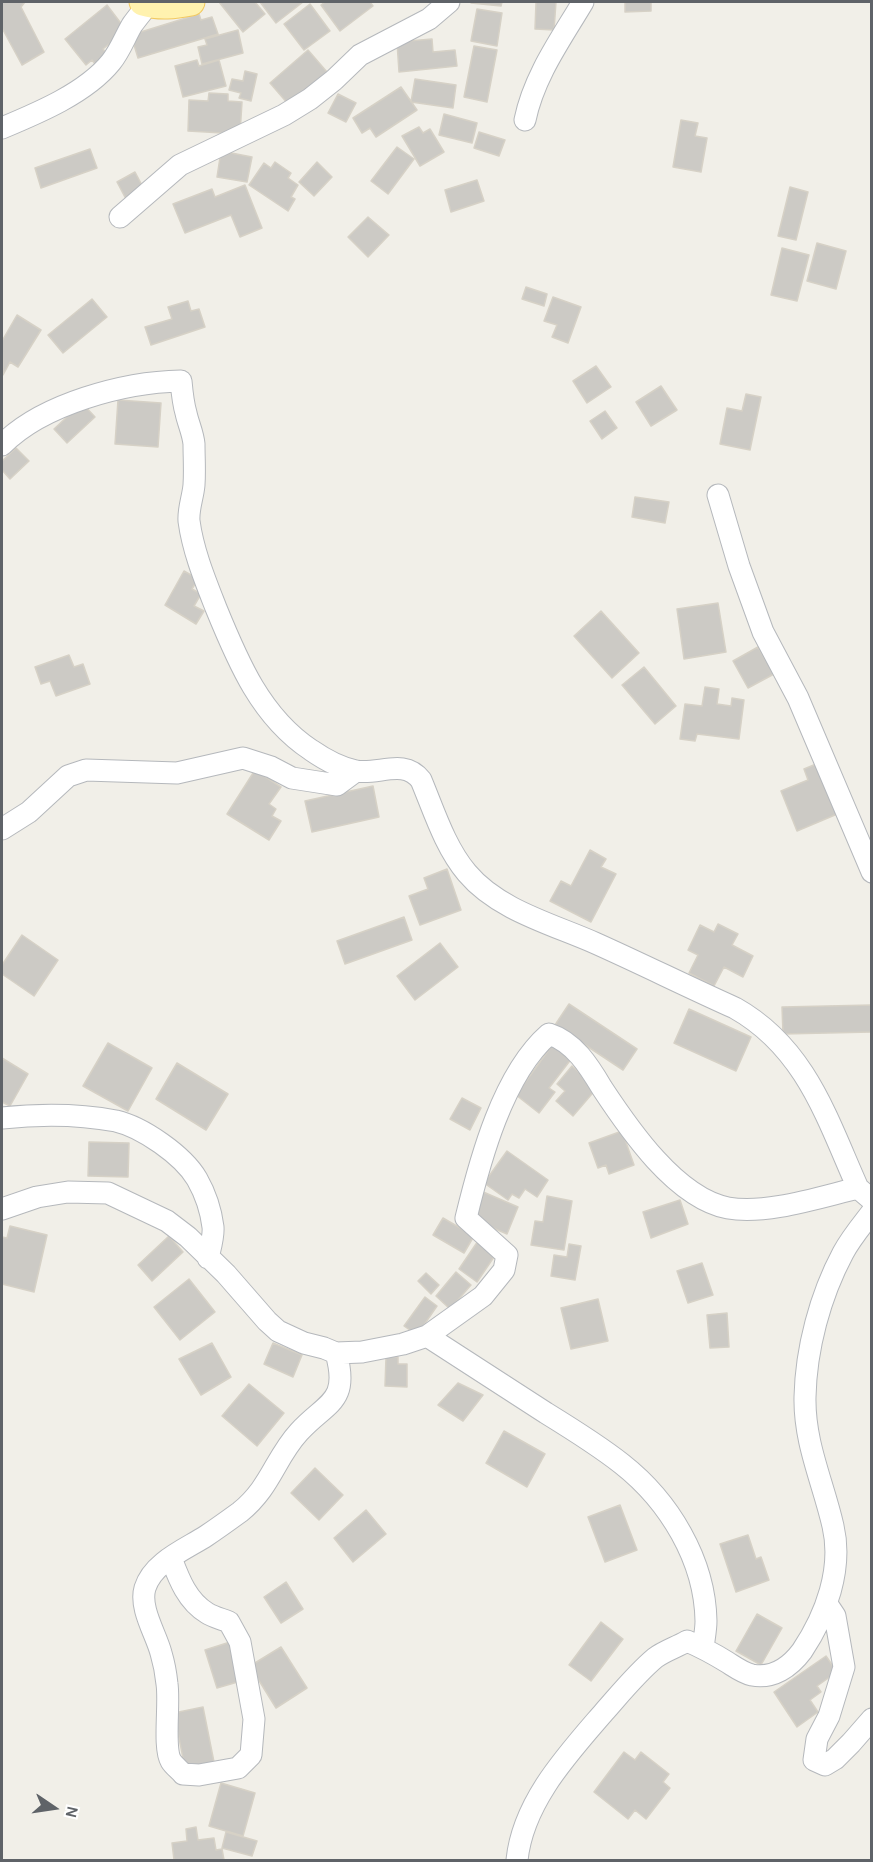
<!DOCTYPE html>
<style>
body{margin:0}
#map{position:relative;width:873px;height:1862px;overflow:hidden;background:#f1efe8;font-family:Karla,sans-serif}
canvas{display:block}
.frame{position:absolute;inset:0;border:3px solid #5f6368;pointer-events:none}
.north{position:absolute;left:24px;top:1778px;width:60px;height:60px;-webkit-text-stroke:4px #fff;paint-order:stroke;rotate:103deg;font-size:16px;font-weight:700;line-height:24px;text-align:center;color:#5f6368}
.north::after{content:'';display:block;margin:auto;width:21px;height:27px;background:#5f6368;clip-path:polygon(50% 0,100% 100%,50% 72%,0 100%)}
</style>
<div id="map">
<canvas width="873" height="1862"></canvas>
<div class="frame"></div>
<div class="north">N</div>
</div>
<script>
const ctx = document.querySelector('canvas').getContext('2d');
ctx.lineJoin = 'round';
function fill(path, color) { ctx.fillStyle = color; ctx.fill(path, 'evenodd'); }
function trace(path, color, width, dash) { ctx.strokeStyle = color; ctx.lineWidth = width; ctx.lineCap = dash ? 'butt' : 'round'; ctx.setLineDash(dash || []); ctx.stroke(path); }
const building = new Path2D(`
 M2,2H25L21,7L44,52L22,65L2,28Z
 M219,2H255L265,14L243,32Z
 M260,2H303L276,23Z
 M325,2H370L373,6L340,31L321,5Z
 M471,2H502L501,6L471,3Z
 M536,2H556L554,30L535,29Z
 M625,2H651V11L625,12Z
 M310,4L330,31L304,50L284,24Z
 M107,5L126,30L103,49L111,59L98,68L92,60L86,65L65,39Z
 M477,9L502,13L497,46L471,41Z
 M199,14L201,20L212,17L218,34L138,58L131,35Z
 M238,30L243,53L202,64L198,47L207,45L205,39Z
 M432,39L433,52L455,50L457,66L399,72L397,42Z
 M474,46L497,50L487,102L464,97Z
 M308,50L327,72L289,105L270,83Z
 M197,60L199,66L219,60L226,86L183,97L175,66Z
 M245,71L257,74L251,101L239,98L241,93L229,90L232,79L243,81Z
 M415,79L456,85L453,108L411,102Z
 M401,87L417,110L376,137L370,128L362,133L353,118Z
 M209,93L228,94V101L242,102L240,134L188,131L189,100L208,101Z
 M338,94L356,103L346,122L328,113Z
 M444,114L477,123L472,143L439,135Z
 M681,120L698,123L695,136L707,138L701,172L673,167Z
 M419,127L423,133L430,129L444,152L420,166L402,136Z
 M479,132L505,140L499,156L474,148Z
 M397,147L414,159L388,194L371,181Z
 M90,149L97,168L41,188L35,168Z
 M221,151L252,157L247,182L217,177Z
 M275,162L291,173L288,178L298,185L291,197L295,199L288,211L249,185L264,163L271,168Z
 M317,162L332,177L314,196L299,182Z
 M135,172L145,191L127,201L117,182Z
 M477,180L484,201L451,212L445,190Z
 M245,185L262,228L240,237L231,215L185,233L173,204L212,189L215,197Z
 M790,187L808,192L796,240L778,236Z
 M368,217L389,235L368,257L348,237Z
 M817,243L846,251L836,289L807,281Z
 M782,248L809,255L797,301L771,295Z
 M526,287L547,294L544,306L522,299Z
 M553,297L581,307L568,343L552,337L557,325L544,321Z
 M92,299L107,317L63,353L48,335Z
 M188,301L191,311L199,309L205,327L151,345L145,327L172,319L168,307Z
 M17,315L41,330L18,367L10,362L3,375L2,341Z
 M596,366L611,387L587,403L573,381Z
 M661,386L677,410L651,426L636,402Z
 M746,394L761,397L750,450L720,444L727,408L742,411Z
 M118,400L161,403L158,447L115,444Z
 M82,403L95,417L67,443L54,429Z
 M605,411L617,428L602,439L590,421Z
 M16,448L29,461L10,479L2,470V461Z
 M635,497L669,502L665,523L632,517Z
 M184,571L198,579L192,589L201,594L194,606L204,611L196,624L165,605Z
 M718,603L726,652L684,659L677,609Z
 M601,611L639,653L612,678L574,636Z
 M758,647L774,674L748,688L733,661Z
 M69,655L74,667L83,664L90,684L56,696L50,681L41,684L35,667Z
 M644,667L676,706L655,724L622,685Z
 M705,687L719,689L717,704L731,706L732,698L744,700L739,739L697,734L695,741L680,739L685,704L702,706Z
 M821,762L842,812L797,831L781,791L808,780L804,769Z
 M255,770L281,787L269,804L276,809L272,816L281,821L269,840L227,814Z
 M373,786L379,817L312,832L305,801Z
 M590,850L606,859L601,867L616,874L591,922L550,901L561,881L571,886Z
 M447,869L461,910L420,925L409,896L428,889L424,878Z
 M404,917L412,940L345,964L337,941Z
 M718,924L738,934L732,945L753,956L743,977L724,967L714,986L689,973L698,955L688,950L700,925L714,932Z
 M22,935L58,960L34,996L2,974V965Z
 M440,943L458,967L415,1000L397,976Z
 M569,1004L637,1049L623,1070L555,1025Z
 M872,1005V1032L783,1034L782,1007Z
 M689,1009L751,1037L736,1071L674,1043Z
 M108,1043L152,1068L128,1111L83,1086Z
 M553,1044L572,1058L549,1088L555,1092L539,1113L516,1095Z
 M2,1058L28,1074L10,1106L2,1102Z
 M177,1063L228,1094L206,1130L156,1099Z
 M572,1066L597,1088L573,1116L556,1101L565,1091L557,1084Z
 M462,1098L481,1108L470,1130L450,1119Z
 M622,1131L634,1165L609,1174L606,1165L598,1168L589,1143Z
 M89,1142L129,1143L128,1177L88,1176Z
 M507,1151L548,1180L537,1197L525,1189L519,1198L512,1194L508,1200L484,1183Z
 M481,1191L518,1207L507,1234L470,1218Z
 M547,1196L572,1201L564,1250L531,1245L535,1221L543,1222Z
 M680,1200L688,1224L651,1238L643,1212Z
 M443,1218L474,1236L464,1253L433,1235Z
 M10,1226L47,1235L34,1292L2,1284V1237L7,1238Z
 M169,1236L183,1252L152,1281L138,1265Z
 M478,1241L496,1254L477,1282L459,1269Z
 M569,1244L581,1246L575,1280L551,1276L554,1255L567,1257Z
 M702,1263L713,1295L688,1303L677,1271Z
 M456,1272L471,1285L450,1309L436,1296Z
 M426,1273L439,1285L431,1294L418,1281Z
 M189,1279L215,1312L180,1340L154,1307Z
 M425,1297L437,1306L417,1335L404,1326Z
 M598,1299L608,1341L571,1349L561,1308Z
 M727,1313L729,1347L710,1348L707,1315Z
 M212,1343L231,1377L201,1395L179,1359Z
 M273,1343L302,1355L293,1377L264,1364Z
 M386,1357H398V1364H407V1387L385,1386Z
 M458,1383L483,1395L463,1421L438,1405Z
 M249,1384L284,1413L257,1446L222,1416Z
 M504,1431L545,1454L527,1487L486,1463Z
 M315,1468L343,1495L319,1520L291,1493Z
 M620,1505L637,1550L605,1562L588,1517Z
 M366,1510L386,1534L353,1562L334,1538Z
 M748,1535L756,1559L761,1557L769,1580L736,1592L720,1544Z
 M286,1582L303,1609L281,1623L264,1597Z
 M757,1614L782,1628L761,1665L736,1651Z
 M601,1622L623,1639L591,1681L569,1665Z
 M230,1642L241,1681L217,1688L205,1650Z
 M281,1647L307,1688L276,1708L250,1666Z
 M826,1656L837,1672L817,1686L821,1692L810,1700L818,1712L797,1727L774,1692Z
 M203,1707L214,1762L185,1768L174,1713Z
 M624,1752L635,1760L641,1752L669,1774L663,1782L670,1788L646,1819L635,1810L628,1819L594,1792Z
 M221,1783L255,1793L243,1836L209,1826Z
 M196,1827L198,1840L214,1838L216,1850L222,1849L224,1860H174L172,1843L187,1841L186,1829Z
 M226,1832L257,1841L252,1856L222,1848Z`);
const minor = new Path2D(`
 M525,120C534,76 561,39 583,2
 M2,128C38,113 86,93 111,62C120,51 125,37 132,25C137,18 143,11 149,3
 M120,217L180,165L284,115L310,99L334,80L360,55L429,19L449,2
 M2,445C42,404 124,382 181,381C182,392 183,403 186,413C188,423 193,433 194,444C194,457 195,471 194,485C193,497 188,509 189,521C193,551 205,580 216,608C238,662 261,717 311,750C324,759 340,768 356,771C379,775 404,758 421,780C434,811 445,847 467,873C498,910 552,924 595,943C642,964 688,987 735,1008C806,1048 827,1119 858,1188
 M718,495L739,566L763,632L798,698L872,872
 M2,829L29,812L68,776L86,770L177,773L243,758L271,767L292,778L337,785L356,771
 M2,1118C39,1114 79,1114 116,1121C142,1127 183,1155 197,1179C205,1193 211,1211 213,1227C214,1236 210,1249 208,1258
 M2,1209L37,1197L68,1192L108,1193L167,1221L188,1237L226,1274L267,1321L278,1331L304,1343L324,1348L336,1353L362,1352L403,1344L427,1336L483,1296L504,1270L507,1255L466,1218C480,1160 503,1074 549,1034C574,1042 589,1066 602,1088C629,1129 676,1198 728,1208C766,1215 820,1197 858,1188L872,1200
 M427,1336C467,1362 506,1387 546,1413C572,1429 598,1445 622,1464C669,1501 705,1560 706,1621C706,1630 704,1639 703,1648
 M171,1558C179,1579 187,1601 207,1613C213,1617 222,1619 229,1622L240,1642L254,1719L251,1755L238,1768L199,1775L183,1774C180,1770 174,1766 171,1761C163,1748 170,1703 167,1684C166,1674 164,1663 161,1653C156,1634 139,1608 145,1588C153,1562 186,1549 206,1536C218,1528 229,1520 240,1512C271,1487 275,1458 299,1432C326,1402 350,1403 336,1353
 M827,1604L835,1616L844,1667L829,1716L817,1739L814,1760L825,1765L835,1759L851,1743L872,1719
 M517,1860C523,1802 567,1755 604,1712C620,1694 636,1674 655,1658C664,1651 677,1647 687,1641C701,1647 714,1654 727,1662C735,1667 743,1673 752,1675C773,1679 790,1667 802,1651C826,1615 843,1569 833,1526C823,1482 804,1443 805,1397C806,1349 820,1296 843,1253C851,1238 862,1225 872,1212`);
const major = new Path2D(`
 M143,2C160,7 175,5 191,2`);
fill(building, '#cccac5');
trace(building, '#d6d1c6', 1.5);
trace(minor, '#b5b8bc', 23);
trace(major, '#f2c960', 29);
trace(minor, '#fff', 21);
trace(major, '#fff2af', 27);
</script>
